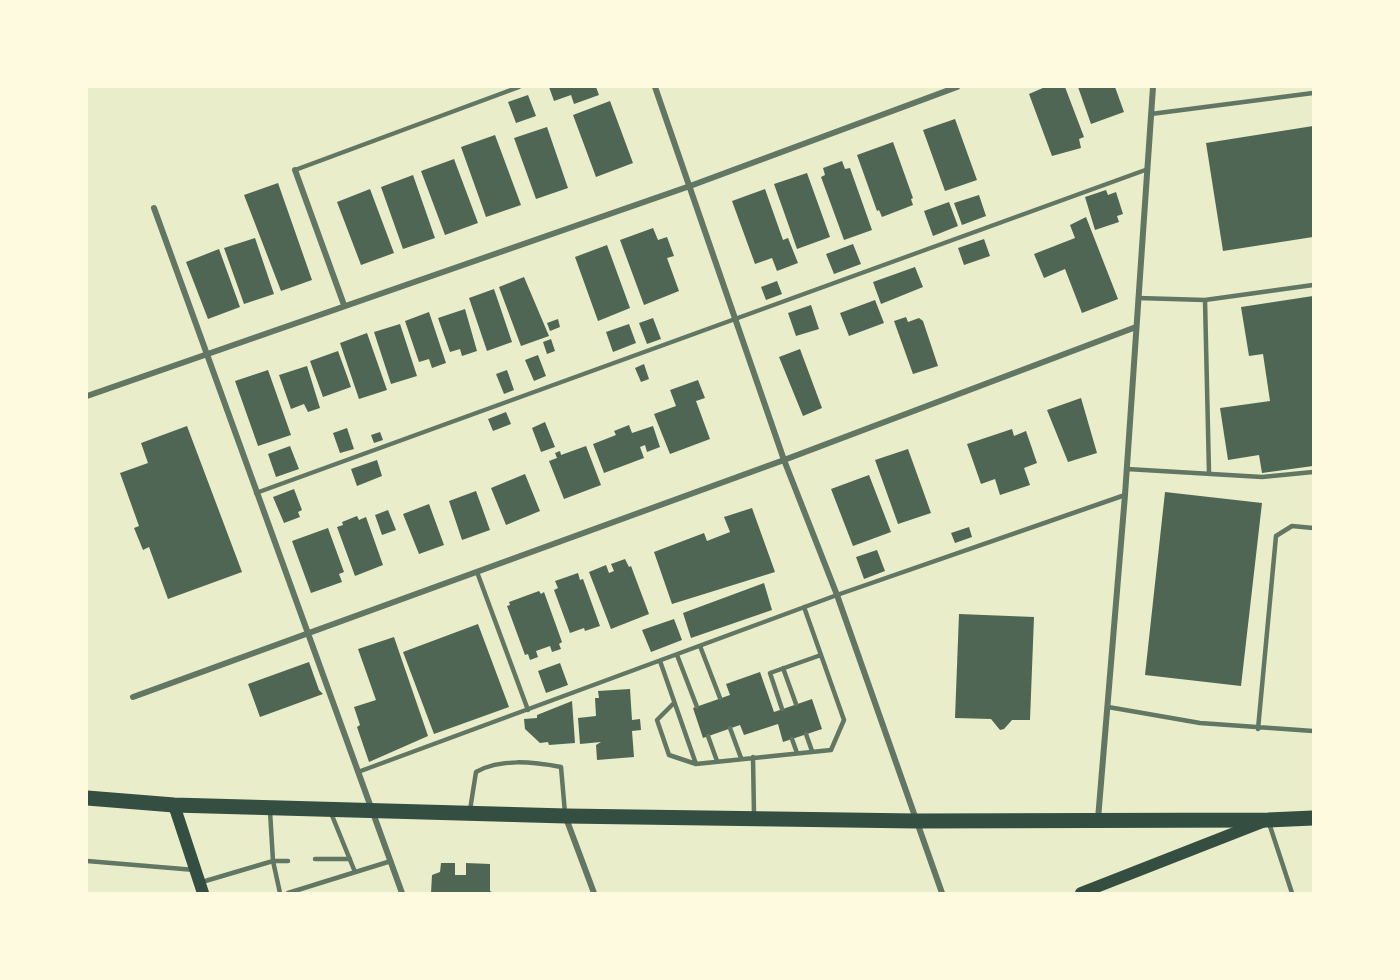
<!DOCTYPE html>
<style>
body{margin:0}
#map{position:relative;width:1400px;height:980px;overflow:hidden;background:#e9edc9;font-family:Rubik,sans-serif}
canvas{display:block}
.frame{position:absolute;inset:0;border:88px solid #fefae0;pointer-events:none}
</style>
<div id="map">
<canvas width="1400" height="980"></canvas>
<div class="frame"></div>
</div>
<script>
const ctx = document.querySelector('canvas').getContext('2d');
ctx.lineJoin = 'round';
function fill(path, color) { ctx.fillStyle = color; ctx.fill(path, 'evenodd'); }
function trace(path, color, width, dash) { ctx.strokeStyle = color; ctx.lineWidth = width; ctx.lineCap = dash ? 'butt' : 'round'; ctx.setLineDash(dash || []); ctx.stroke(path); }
const building = new Path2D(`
 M549,87H596L599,95L574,104L571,95L554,101Z
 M1045,87H1065L1084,137L1079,139L1081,148L1052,156L1029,94Z
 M1078,87H1115L1124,112L1091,124Z
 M528,95L536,116L516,123L508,102Z
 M610,101L633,163L596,177L573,115Z
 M955,119L977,180L945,191L923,130Z
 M1313,126V237L1223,251L1206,143Z
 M547,127L568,188L536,199L514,138Z
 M495,135L521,205L486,217L461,147Z
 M893,142L913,198L911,199L913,205L882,217L879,210L877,211L857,155Z
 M454,159L478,223L445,235L421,171Z
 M842,161L845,169L850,168L872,230L844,240L821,177L825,175L823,168Z
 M807,173L830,237L797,249L774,184Z
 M413,175L435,238L403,249L381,187Z
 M278,183L312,280L281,291L244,195Z
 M370,189L394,253L361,265L337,202Z
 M765,189L783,240L788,238L798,263L777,271L772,258L755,264L732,201Z
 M1106,190L1108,195L1116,192L1123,214L1117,216L1119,222L1095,230L1085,197Z
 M979,195L986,216L962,225L954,203Z
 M949,202L958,226L933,236L924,211Z
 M1086,217L1118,299L1082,313L1065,269L1044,278L1034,254L1075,238L1070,225Z
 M653,228L658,240L667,237L674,256L667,258L679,291L644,305L620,240Z
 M255,238L274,294L244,304L224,248Z
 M984,239L990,256L964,265L958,248Z
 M853,244L861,264L834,274L826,254Z
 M607,245L630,308L598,321L575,257Z
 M219,249L240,307L208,319L186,262Z
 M915,267L923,287L881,304L873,282Z
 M524,277L549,336L521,346L499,287Z
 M777,281L782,294L766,300L761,287Z
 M494,289L512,342L487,351L469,298Z
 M1313,296V466L1262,473L1259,455L1228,460L1220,408L1270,401L1263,354L1249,356L1241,307Z
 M875,300L884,323L849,336L840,313Z
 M811,305L819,329L796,336L788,313Z
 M465,309L477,351L462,356L460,349L450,352L438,318Z
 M429,312L446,363L432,368L429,359L419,362L405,321Z
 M906,317L908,322L919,318L923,321L938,366L913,374L894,321Z
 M653,318L661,339L647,344L639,323Z
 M558,319L560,327L550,331L547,323Z
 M400,324L417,376L391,384L374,332Z
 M629,324L636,343L613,352L606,332Z
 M367,333L387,390L359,399L340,343Z
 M551,339L555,351L547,354L543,342Z
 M800,349L822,408L803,416L779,357Z
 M338,351L351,387L323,397L310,361Z
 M538,355L546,376L534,381L525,360Z
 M644,364L649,379L641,382L635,368Z
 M307,366L320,408L308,412L304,404L291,409L279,375Z
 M268,370L291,435L258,446L235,381Z
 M507,370L514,390L504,394L496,374Z
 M698,380L705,398L696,401L710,439L670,454L654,414L676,406L670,390Z
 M1081,398L1097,453L1068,462L1047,410Z
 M506,412L511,424L493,431L488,419Z
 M545,422L555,447L541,452L532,428Z
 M629,425L632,433L653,426L660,447L647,452L645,445L640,447L644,458L604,473L593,444L616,435L614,431Z
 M187,426L242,572L168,599L149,547L143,550L134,528L139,526L120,473L148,463L141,443Z
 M347,428L354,449L340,453L333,433Z
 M1012,429L1014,436L1026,431L1037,463L1024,468L1030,485L1000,495L995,479L981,484L967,444Z
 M380,432L383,440L374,443L371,435Z
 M290,446L299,469L276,477L268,454Z
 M586,446L601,485L564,499L549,461L557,458L555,453L560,451L561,455Z
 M908,449L931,513L898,524L875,460Z
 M377,460L382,476L357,486L351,469Z
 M525,474L540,511L506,525L491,488Z
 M869,475L891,532L853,546L831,489Z
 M294,489L302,510L298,512L300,517L284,523L273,497Z
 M476,491L490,530L462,540L449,501Z
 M1165,492L1262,503L1241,686L1145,675Z
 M429,504L444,545L419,554L403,514Z
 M752,508L775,572L672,604L654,552L704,533L707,541L730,532L724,517Z
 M388,510L396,530L382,535L375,515Z
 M357,516L359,520L366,517L383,565L355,576L337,527L343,525L342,522Z
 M969,527L972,537L955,543L951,533Z
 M328,528L344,572L339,574L342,582L311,593L292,541Z
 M877,550L885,571L864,579L856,557Z
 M625,559L629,567L631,566L649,614L611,629L589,572L606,565L609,573L614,571L611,564Z
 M578,573L580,580L583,579L600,626L585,631L584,628L570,633L554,590L558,588L555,581Z
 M764,583L772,610L691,638L683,613Z
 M539,591L541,594L544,592L562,642L559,644L561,649L552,652L550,646L536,651L538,657L530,660L528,654L525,655L507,606L510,605L509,602Z
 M959,614L1034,617L1030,720H1012L1004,729L1000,730L991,719L955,718Z
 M674,619L682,640L651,652L642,630Z
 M478,624L509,707L434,734L403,652Z
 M394,637L428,736L369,762L357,727L360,725L354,707L376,700L358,649Z
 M309,662L319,690L323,694L260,717L248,684Z
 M560,663L568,685L546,693L538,671Z
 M760,672L774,712L812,699L822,729L783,742L778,724L744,735L740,725L703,738L693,708L730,695L726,684Z
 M630,689L632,720L640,719L641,730L632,731L634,757L597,760L596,745L601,742L580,744L578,718L596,716L595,698H599L598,691Z
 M572,701L575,743L549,745L548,742L540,743L525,729L524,719L537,718V715Z
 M441,863H455V875H466V863L490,864V891L494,893H431L432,875L440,872Z`);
const service = new Path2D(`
 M1151,114L1313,93
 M295,170L519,87
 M1138,298L1205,300L1313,285
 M1205,300L1209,473
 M1127,469L1262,477L1313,472
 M256,493L1148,169
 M477,572L528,710
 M700,646L720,698
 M677,655L697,707
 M660,661L696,764
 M783,668L796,704
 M674,703L657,720L669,755L696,764L831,750L844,720L804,607
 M1108,707L1200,723L1313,731
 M782,709L770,673L821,655
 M730,728L741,758
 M1258,729L1276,536L1292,526L1313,528
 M806,734L812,751
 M708,736L717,761
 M792,739L797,753
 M753,757L754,815
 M358,772L837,595L1125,495
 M470,810L476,772C500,758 534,762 561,767L565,813
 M270,811L273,861L280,893
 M331,813L355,872
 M1269,823L1292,893
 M315,859H350
 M87,861L195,870
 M202,882L273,861H288
 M288,893L391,861`);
const minor = new Path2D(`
 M655,87L784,460L837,595L942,893
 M295,170L344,305
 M154,208L402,893
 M87,396L690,186L957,87
 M133,697L784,460L1136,327
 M566,818L594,893
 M1098,819L1125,495L1153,87`);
const secondary = new Path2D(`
 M174,805L203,893
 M1081,893L1265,821`);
const primary = new Path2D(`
 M87,798L174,805L566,816L916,821L1268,820L1313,818`);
fill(building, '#4f6655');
trace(service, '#617663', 4.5);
trace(minor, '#617663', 6);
trace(secondary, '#344e41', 12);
trace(primary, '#344e41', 15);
</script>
